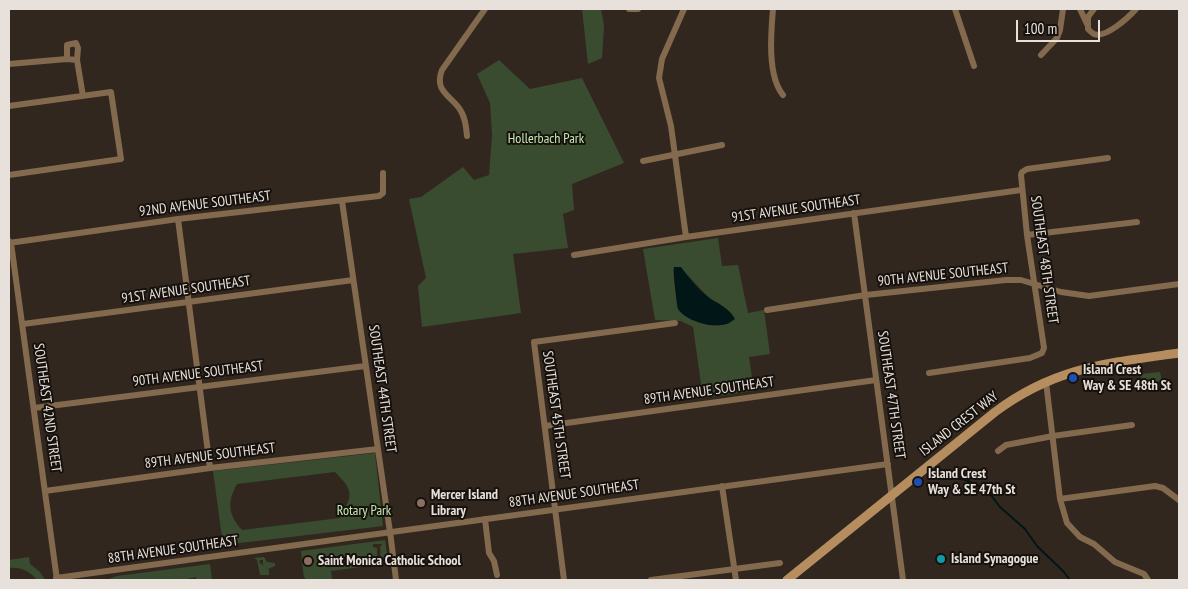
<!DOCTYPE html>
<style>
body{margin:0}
#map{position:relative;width:1188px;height:589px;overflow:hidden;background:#32271e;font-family:"PT Sans Narrow",sans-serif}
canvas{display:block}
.frame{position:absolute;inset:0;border:10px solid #e8e0da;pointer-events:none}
.scale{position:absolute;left:1016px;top:20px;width:84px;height:22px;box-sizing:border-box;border:2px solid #e8e0da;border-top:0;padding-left:6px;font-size:15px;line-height:18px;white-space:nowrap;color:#e8e0da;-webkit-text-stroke:4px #16110d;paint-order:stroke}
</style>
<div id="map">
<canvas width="1188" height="589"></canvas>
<div class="frame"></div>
<div class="scale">100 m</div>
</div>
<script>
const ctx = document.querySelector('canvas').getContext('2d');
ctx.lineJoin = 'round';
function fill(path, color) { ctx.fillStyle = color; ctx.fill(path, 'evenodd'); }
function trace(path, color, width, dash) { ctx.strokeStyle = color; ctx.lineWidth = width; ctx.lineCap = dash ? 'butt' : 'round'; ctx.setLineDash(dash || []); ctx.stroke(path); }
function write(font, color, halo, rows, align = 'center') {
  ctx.font = font + ' "PT Sans Narrow",sans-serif'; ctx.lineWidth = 4; ctx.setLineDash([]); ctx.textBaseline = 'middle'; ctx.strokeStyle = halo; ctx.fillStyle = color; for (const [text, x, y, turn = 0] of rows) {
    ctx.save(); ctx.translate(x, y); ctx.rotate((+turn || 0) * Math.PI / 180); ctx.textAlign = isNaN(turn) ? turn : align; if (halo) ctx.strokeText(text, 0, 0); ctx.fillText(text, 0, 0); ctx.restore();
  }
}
const green = new Path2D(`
 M582,9H601L604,26L602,58L588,64Z
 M499,60L530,89L582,78L624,163L572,184L574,210L563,214L568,248L513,254L521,313L422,327L418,286L426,278L409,199L421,197L463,167L474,180L489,175L492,135L490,103L477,74Z
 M718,238L722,266L738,265L748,313L764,310L770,354L749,357L754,391L703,398L693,327L681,321L655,320L643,249ZM674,267H680L710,299L720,304L730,323C705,330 694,320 677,305C677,293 672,277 674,267Z
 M1160,372L1162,381L1142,384L1141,374Z
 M375,453L383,526L223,545L213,471ZM335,472C354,491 353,495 340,518L242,530C228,515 227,502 237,484Z
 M385,540L388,560L386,563L369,566C378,558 382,562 380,546L382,545V544H373V547L377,548V558L361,563V567L331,571L332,579L307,580L304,577L302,564L301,551Z
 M29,557L30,564L40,572L45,580H37C29,571 21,567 9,568V560Z
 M264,557L267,562L275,563V566L268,569L263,565V560H260L259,562L269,570V575H260L257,560L254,558Z
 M210,564L212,580H196V577L183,580H106L117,576Z`);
const water = new Path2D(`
 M674,267H681C689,278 699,291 711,299C720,305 729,308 735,319C731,322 726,325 721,325C708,327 685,320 678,309C677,306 673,271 674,267Z`);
const stream = new Path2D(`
 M956,478L966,480L987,490L1000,507L1025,529L1037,546L1063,571L1070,580`);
const minor = new Path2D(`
 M629,9H638
 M684,9L662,59L659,78L671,126L686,237
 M773,9C771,32 767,76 783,95
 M955,9L974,66
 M1080,9L1087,24
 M1094,9L1088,17V29C1089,30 1092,33 1094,34C1105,39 1129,17 1136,9
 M1041,55L1057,38L1060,30L1063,9
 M67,59V45L76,43L78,48L77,60
 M9,64L67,59L77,60L83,96
 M9,106L111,92L121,159L9,175
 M467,136C466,126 465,116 459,108C449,95 434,90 442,70L485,9
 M643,161L722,145
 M342,201L391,539L396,580
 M854,213L903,580
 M178,219L210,468
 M1027,235L1137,222
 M9,241L11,243L57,580
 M9,243L178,219L379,196L383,193V173
 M574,255L686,237L1021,190
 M767,310L866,295L1006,280H1021L1061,292L1089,296L1179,284
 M23,324L353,280
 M929,373L1030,358L1042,353L1044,348L1027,235L1021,175L1022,172L1027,169L1108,158
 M1046,382L1060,499L1067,523L1080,537L1094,544L1115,562L1144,574L1148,580
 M34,408L365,366
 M545,426L876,380
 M998,451L1006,445L1053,436L1132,425
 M722,486L736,580
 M45,491L210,468L378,449
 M1060,499L1155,486L1163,488L1179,500
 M485,519L489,553L494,561L497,575
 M56,578L888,464
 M564,580L534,342L675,323
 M651,580L780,563`);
const secondary = new Path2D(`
 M787,580L995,412C1055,367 1108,363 1179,353`);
const markers = [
 [1073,378,5,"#1a4fb4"],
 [918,482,5,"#1a4fb4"],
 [421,503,5,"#8d6e63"],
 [941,559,5,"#0f9aa8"],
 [308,561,5,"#8d6e63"]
];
const parkNames = [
 ["Hollerbach Park",546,139],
 ["Rotary Park",364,511]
];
const streetNames = [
 ["92ND AVENUE SOUTHEAST",205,204,-7],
 ["91ST AVENUE SOUTHEAST",796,209,-8],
 ["SOUTHEAST 48TH STREET",1044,260,82],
 ["90TH AVENUE SOUTHEAST",943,275,-6],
 ["91ST AVENUE SOUTHEAST",186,290,-8],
 ["90TH AVENUE SOUTHEAST",198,374,-7],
 ["SOUTHEAST 44TH STREET",382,389,82],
 ["89TH AVENUE SOUTHEAST",709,391,-8],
 ["SOUTHEAST 47TH STREET",891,395,82],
 ["SOUTHEAST 42ND STREET",47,408,82],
 ["SOUTHEAST 45TH STREET",556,415,82],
 ["ISLAND CREST WAY",959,424,-38],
 ["89TH AVENUE SOUTHEAST",210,456,-7],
 ["88TH AVENUE SOUTHEAST",574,494,-8],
 ["88TH AVENUE SOUTHEAST",173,550,-8]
];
const poiNames = [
 ["Island Crest",1083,370],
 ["Way & SE 48th St",1083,386],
 ["Island Crest",928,474],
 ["Way & SE 47th St",928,490],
 ["Mercer Island",431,495],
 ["Library",431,511],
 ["Island Synagogue",951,559],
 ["Saint Monica Catholic School",318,561]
];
fill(green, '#394c2f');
fill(water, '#001617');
trace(stream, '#001617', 2);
trace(minor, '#83694d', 6);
trace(secondary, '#b68d5f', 9);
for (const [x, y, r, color] of markers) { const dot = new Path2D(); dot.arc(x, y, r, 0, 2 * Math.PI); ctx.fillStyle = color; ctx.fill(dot); trace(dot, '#16110d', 2); }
write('14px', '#c3ebb1', '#16110d', parkNames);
write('14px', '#e8e0da', '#16110d', streetNames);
write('bold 14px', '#e8e0da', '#16110d', poiNames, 'left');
</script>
